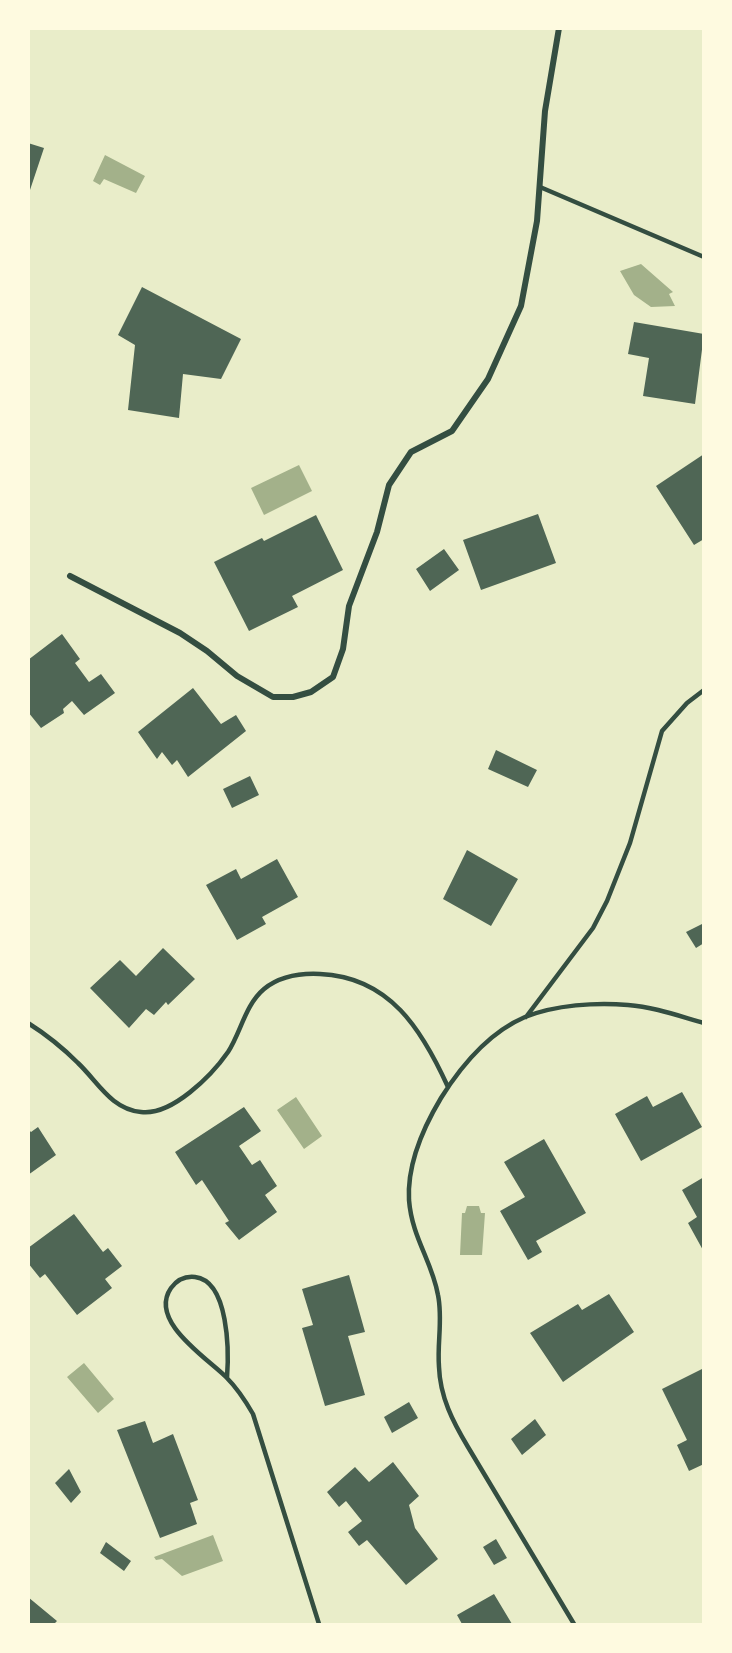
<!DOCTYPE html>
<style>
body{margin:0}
#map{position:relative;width:732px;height:1653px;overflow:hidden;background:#e9edc9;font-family:"Asap Condensed",sans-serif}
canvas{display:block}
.frame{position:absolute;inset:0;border:30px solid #fefae0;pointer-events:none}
</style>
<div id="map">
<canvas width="732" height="1653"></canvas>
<div class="frame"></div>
</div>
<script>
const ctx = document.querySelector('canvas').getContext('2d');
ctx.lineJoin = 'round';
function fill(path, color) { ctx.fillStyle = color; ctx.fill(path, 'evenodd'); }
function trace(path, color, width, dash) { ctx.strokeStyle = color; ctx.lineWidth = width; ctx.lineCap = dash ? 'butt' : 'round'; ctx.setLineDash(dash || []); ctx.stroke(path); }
const water = new Path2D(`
 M105,155L145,176L136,193L104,179L100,185L93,181Z
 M641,264L673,292L669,294L675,306L651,307L634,295L620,271Z
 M299,465L312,491L264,515L251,488Z
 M296,1097L322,1136L304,1149L277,1110Z
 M467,1206H479L481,1213H485L482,1255H460L462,1213H465Z
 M84,1363L114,1399L98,1413L67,1377Z
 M213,1535L223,1561L182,1576L162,1559L156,1560L154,1557Z`);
const building = new Path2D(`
 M28,143L44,148L29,193H28Z
 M142,287L241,339L221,379L183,374L179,418L128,410L135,345L118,335Z
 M634,322L704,334L695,404L643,396L649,358L628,354Z
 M704,454V539L694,545L656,486Z
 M538,514L556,563L481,590L463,540Z
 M316,515L343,570L292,596L298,607L249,631L214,562L262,538L264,541Z
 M444,549L459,570L430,591L416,569Z
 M62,634L80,659L75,663L89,682L101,674L115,693L84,715L72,701L63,709L64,713L41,728L28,712V660Z
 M193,688L221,724L236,715L246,731L188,777L177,760L172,765L162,752L157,759L138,732Z
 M496,750L537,770L528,787L488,769Z
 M250,776L259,795L232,808L223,789Z
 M467,850L518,879L491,926L443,899Z
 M277,859L298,897L262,917L266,924L237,940L206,885L236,869L241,879Z
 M704,923V943L696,948L686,932Z
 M163,948L195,979L168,1005L166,1002L154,1015L146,1009L129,1028L90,988L120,960L136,976Z
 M682,1092L702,1127L641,1161L615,1114L647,1096L653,1107Z
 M244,1107L261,1131L239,1146L252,1165L260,1160L277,1186L265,1195L277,1212L239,1240L225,1223L229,1221L202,1180L196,1185L175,1152Z
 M38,1127L56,1155L28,1175V1129L31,1132Z
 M544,1139L586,1213L536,1241L542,1252L528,1260L500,1211L525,1197L504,1162Z
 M704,1177V1252L688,1223L697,1217L682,1190Z
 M74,1214L103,1252L108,1248L122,1266L105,1279L112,1288L77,1315L45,1274L40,1278L28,1263V1248Z
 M349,1275L365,1332L348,1336L365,1395L325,1406L302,1328L313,1325L302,1289Z
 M609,1294L634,1332L563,1382L530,1333L578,1304L582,1310Z
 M704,1368V1464L689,1471L677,1445L687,1440L662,1389Z
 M409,1402L418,1418L392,1433L384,1417Z
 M535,1419L546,1435L522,1455L511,1439Z
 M145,1421L153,1443L173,1434L198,1500L190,1503L197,1524L160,1538L117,1430Z
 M393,1462L419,1496L409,1505L415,1528L438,1559L406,1585L367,1540L359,1546L348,1532L362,1521L346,1501L339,1507L327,1492L355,1467L369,1482Z
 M69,1469L81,1492L71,1503L55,1483Z
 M496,1539L507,1558L494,1565L483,1547Z
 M106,1542L131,1561L124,1571L100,1553Z
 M494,1594L512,1624H462L457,1615Z
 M28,1597L57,1621L54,1624H28Z`);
const service = new Path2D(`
 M540,187L704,257
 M526,1017L593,928L607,901L630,843L662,731L687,703L704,690
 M28,1023C47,1035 63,1048 78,1063C98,1082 111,1109 141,1112C172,1116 212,1075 228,1052C241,1032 245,1005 264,989C280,976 300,973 320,974C390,977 422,1030 448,1087
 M227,1378C229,1352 229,1281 195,1277C186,1276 177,1280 171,1288C148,1321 207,1358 226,1377C237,1388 245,1400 253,1414L319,1624
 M574,1624L468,1447C453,1422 440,1397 439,1367C437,1343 443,1319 438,1295C432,1261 412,1238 409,1200C407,1164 423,1128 441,1098C461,1066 490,1032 525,1017C555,1005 596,1002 628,1005C654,1007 679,1016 704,1023`);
const minor = new Path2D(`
 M70,576L180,633L207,651L237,676L273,697H293L311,692L333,677L343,649L349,606L377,532L389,485L411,452L452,431L488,379L521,306L537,221L545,111L559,28`);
fill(water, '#a3b18a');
fill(building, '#4f6655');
trace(service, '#344e41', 4.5);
trace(minor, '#344e41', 6);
</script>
